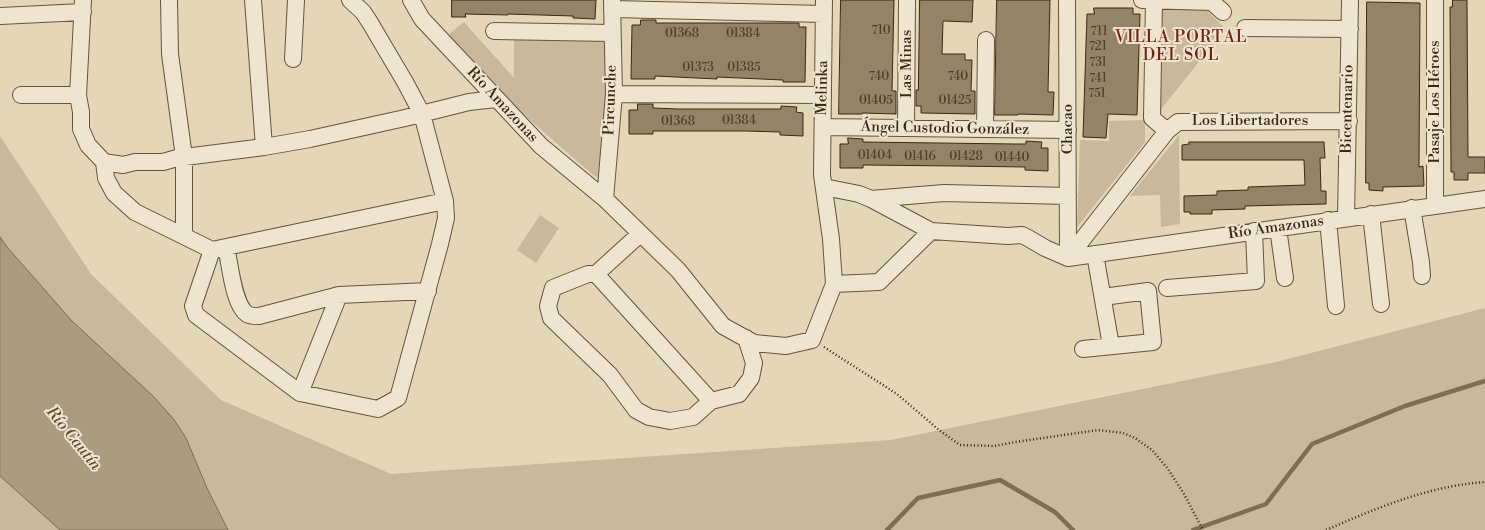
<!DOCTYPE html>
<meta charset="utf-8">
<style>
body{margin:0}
canvas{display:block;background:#e3d7b6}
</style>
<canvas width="1485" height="530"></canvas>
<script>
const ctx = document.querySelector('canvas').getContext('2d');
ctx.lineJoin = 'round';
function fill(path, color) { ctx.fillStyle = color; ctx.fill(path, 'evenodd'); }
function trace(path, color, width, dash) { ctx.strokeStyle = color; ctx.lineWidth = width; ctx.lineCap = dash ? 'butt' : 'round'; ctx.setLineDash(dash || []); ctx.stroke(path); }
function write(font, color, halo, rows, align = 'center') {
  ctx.font = font + ' "Libre Bodoni",serif'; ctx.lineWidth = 4; ctx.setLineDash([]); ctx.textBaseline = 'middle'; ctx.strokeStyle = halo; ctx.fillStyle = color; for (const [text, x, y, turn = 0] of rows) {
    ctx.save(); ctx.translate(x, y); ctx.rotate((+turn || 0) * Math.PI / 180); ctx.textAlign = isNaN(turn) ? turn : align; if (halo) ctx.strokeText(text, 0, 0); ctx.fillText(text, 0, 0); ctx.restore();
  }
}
const green = new Path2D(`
 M1203,6L1225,29L1159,112V8Z
 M464,22L514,78V37H606L604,175L600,178L593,175L513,105L496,99L449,34Z
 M1145,120V142L1077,227L1080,140L1109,141V121Z
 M1179,135L1180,224L1161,227L1160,195L1130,196Z
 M0,136L91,274L221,400L391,474L891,440L1276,362L1485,308V530H0Z
 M540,215L559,228L536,263L517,250Z`);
const water = new Path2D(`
 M0,237L7,247L72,321L154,397L175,421L186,438L207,488L228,530H60L0,476Z`);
const stream = new Path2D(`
 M887,530L918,498L1000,480L1055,512L1073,530
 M1193,530L1266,504L1312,444L1405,406L1485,381`);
const building = new Path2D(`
 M452,0H596L595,19L573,18V16L508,14V15L465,14L466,17H452Z
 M841,0H894L892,91H896V114L862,113V114H839Z
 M920,0H973L972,22L943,21L942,54H965V60H972L971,91H975V114L921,113V106H916V90H918Z
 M997,0H1050L1048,92H1054L1053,115L1018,114V115H995Z
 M1453,0H1467L1468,157H1485V173H1468V180H1454V172H1451L1450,7H1452Z
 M1367,2L1420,3L1419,167L1423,166L1424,186L1383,187V191L1369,190V183H1366Z
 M1094,8H1133V14H1140L1137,115L1108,114L1106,138L1083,137L1087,14H1094Z
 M641,20H656V23H799V27H806L805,82H783V80L717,77V79L655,76V79H631L632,25H640Z
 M638,104H653V108L678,109H781V106L797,107L796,112L803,113V136L780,135V132L746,131H653V134H629V110H637Z
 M848,138L863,139V142L1015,144H1026V141L1042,142L1041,148H1048V171L1025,170V167L956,166L863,165V168H840V144H848Z
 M1189,142H1324L1325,158H1320L1321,191H1326V204L1245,206V209L1212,210V214H1190V212H1184V196L1217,195V191L1248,190V187L1305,185L1304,160H1182V145L1189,144Z`);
const path = new Path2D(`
 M824,347L897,394L939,430L960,445L995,446L1015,442L1098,430L1123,433L1135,438L1152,450L1168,469L1184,494L1203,530
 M1326,530C1377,508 1428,486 1485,482`);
const minor = new Path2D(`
 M83,0L78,95L81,112V129L88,145L104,162L123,165L135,162H163L177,158L264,147L310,139L405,118L469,102L496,99
 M169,0L170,54L184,157V236
 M253,0L264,147
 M411,0L422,19L541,146L605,199L678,270L723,326L754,343L786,346L812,340L834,284L831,239L822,175L824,0
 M1067,0L1068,258
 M1142,0L1212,2L1223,12
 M1154,0L1152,118L1167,131
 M1435,0V205
 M612,9L824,14
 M0,16L83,12
 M1245,28L1350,29
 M494,31L612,33
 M293,59L296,0
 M614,94L823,95
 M21,95H78
 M823,127L1068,130
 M906,128L907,0
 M985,129L986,40
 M104,162L106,178L114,193L135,212L212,250L445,201
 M824,187L859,194L871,199L931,231L1008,236L1022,235L1028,238L1045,248L1068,258L1485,199
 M605,199L614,94L612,0
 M871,199L944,193L1068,196
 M1412,208L1421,262L1422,276
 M1371,214L1381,304
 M1346,218L1350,0
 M1328,220L1336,306
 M1278,228L1285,278
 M640,234L596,274H588L553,288L548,306L551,318L610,375L636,410L649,417L670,421L693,417L711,401L739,394L751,378L754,363L746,338
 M226,247C230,263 233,304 247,314C250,316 255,316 259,316L339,295L428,291
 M212,250L193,306L196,315L300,393L378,409L398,398L440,244L446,218L445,201L422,114L405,82L369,21L363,12L350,0
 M1095,254L1111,346
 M1068,258L1167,131L1178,122L1349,121
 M596,274L711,401
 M834,284L879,282L931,231
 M1167,288L1256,281L1254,231
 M1083,349L1153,342L1148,291L1103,297
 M300,393L339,295`);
const numberNames = [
 ["710",881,31],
 ["711",1099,32],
 ["01368",682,34],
 ["01384",743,34],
 ["721",1098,47],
 ["731",1098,63],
 ["01373",698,68],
 ["01385",744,68],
 ["740",879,77],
 ["740",958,77],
 ["741",1098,79],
 ["751",1097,94],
 ["01405",876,101],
 ["01425",955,101],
 ["01384",739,121],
 ["01368",678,122],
 ["01404",875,156],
 ["01416",920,157],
 ["01428",966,157],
 ["01440",1012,158]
];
const streetNames = [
 ["Las Minas",907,64,-90],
 ["Melinka",823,88,-89],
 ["Pircunche",611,100,-88],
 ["Pasaje Los Héroes",1435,102,-90],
 ["Río Amazonas",502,105,47],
 ["Bicentenario",1348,109,-89],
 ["Los Libertadores",1250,121],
 ["Ángel Custodio González",945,129,1],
 ["Chacao",1068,129,-90],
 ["Río Amazonas",1276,228,-8]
];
const neighbourhoodNames = [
 ["VILLA PORTAL",1181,38],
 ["DEL SOL",1181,56]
];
const waterNames = [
 ["Río Cautín",73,439,51]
];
fill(green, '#c7b99a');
fill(water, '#aa9c7e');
trace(water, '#7e6e53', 1);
trace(stream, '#7e6e53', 4.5);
fill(building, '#938367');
trace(building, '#3c2912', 1);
trace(minor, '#66543b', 18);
trace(path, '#3c2912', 2.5, [1, 2.5]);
trace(minor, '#ede5d0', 16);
write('12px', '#524027', null, numberNames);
write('15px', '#3c2912', '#ede5d0', streetNames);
ctx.letterSpacing = '1px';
write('16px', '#7a1f14', '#ede5d0', neighbourhoodNames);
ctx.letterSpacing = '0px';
write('italic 16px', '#5d4c32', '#ede5d0', waterNames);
</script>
